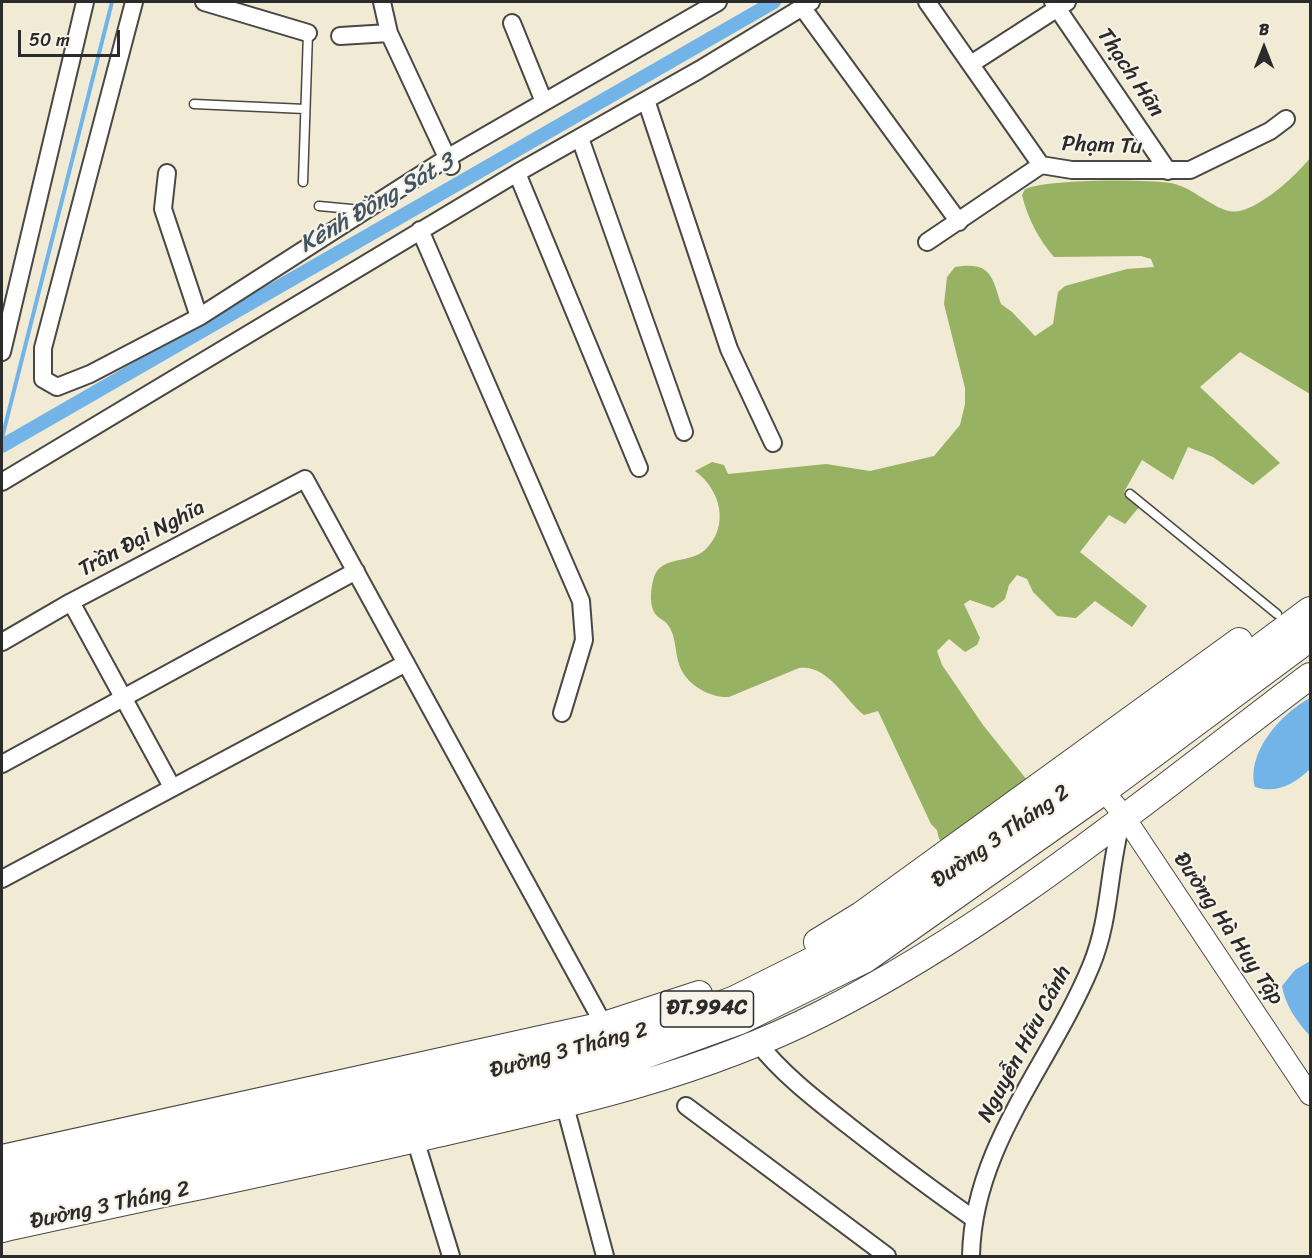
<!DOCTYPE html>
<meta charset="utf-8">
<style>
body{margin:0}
#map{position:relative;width:1312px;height:1258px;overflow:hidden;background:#f1ead4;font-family:Sriracha,sans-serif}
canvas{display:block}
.frame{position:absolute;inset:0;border:3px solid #2b2b2b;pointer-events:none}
.north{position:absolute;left:1234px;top:18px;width:60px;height:60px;-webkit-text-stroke:4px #f7f3e8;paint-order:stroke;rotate:0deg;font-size:16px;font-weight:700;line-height:24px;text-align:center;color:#2b2b2b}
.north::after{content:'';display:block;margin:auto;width:21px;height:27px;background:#2b2b2b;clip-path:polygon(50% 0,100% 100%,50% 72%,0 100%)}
.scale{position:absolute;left:18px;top:30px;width:102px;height:27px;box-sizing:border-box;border:3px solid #2b2b2b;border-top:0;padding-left:8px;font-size:18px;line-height:21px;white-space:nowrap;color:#2b2b2b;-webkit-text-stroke:4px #f7f3e8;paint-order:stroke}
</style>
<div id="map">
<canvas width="1312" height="1258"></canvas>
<div class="frame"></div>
<div class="north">B</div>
<div class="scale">50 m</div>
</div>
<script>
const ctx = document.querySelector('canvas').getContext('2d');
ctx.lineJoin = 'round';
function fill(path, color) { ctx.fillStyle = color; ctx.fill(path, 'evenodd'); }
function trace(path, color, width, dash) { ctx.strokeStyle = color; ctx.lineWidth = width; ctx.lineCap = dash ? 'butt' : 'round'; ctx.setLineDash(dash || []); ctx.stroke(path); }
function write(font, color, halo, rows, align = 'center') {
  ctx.font = font + ' Sriracha,sans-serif'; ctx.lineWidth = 4.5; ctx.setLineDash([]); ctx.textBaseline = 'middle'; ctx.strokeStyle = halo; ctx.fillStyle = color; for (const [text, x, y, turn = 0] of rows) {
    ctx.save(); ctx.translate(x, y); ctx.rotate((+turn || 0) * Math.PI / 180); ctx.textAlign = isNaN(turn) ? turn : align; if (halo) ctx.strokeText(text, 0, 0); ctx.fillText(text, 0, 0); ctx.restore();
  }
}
const forest = new Path2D(`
 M1310,158V394L1240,352L1200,387L1280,463L1253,485L1213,457L1188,447L1173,480L1142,460L1124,492L1140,506L1125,524L1109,515L1080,552L1147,606L1132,627L1095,601L1076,618L1057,616L1033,592L1027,579L1017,575L1009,585L1005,599L993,608L970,600L964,604L980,638L977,645L965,652L949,639L937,651L942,665L983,725L1027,780L946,843L939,839L937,830L931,824L878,711L864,715C844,699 828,664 799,668L729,697C709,698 685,684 679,664C675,652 676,639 670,628C667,622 662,620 657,616C648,606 651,588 654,577C662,555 690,564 705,550C730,526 721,490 695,471L712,462L724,465L728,474L826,464L870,471L934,456L960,425L965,404V388L944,304L947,277L955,267C990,261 992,275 1001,304L1012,312L1035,336L1053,324L1058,292L1065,286L1127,269L1154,267L1151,259L1141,256L1054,257C1039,240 1027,217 1022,195L1025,189C1049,179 1144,179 1171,183C1192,187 1209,206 1229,211C1252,217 1297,175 1310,158Z`);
const water = new Path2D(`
 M1310,698V769C1295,784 1276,794 1255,787C1246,752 1282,713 1310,698Z
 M1310,961V1036C1297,1022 1285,1005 1282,986L1295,970Z`);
const stream = new Path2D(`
 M2,438L112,2`);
const canal = new Path2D(`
 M2,446L774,2`);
const service = new Path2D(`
 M194,104L305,109
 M303,182L308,33
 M319,206L362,210
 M1130,494L1277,614`);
const minor = new Path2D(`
 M134,2L43,348V379L57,387L90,374L199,317L447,158L718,2
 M204,2L308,33
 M382,2L389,33L451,166
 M927,2L1041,165
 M1053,2L1168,171
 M802,7L959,222
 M512,23L544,102
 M340,36L389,33
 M971,64L1067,2
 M646,100L729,349L773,443
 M580,138L684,432
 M167,173L163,209L199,317
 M517,173L639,468
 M420,230L581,601L584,640L562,713
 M927,242L1041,165L1072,170H1190L1270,131L1286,119
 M2,352L85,2
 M2,482L517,173L699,70L811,2
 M71,602L172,787
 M2,642L71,602L305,479L604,1025
 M2,764L356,571
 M2,879L406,663
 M757,1042C783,1075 816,1100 849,1126C890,1158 931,1189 974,1219
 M565,1106L605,1256
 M686,1106L887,1256
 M415,1139L451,1256
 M971,1256C973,1146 1051,1063 1091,966C1111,918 1108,868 1122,820`);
const tertiary = new Path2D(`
 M1104,791L1124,816L1310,1095`);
const primary = new Path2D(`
 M817,942L861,915L1239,641
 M2,1158L604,1025L699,994
 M2,1179L514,1067L626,1040L735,999L857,938L1090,774L1310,610
 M2,1203L516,1091L629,1061L740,1021L866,959L1104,791L1310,638
 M2,1229C141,1198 281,1170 420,1138C557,1107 695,1078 821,1014C998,925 1153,794 1310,676`);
const shields = [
 [707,1009,93]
];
const shieldNames = [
 ["ĐT.994C",707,1009]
];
const streetNames = [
 ["Thạch Hãn",1130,73,56],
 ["Phạm Tu",1102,146,2],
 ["Trần Đại Nghĩa",142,539,-28],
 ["Đường 3 Tháng 2",1001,837,-35],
 ["Đường Hà Huy Tập",1228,929,56],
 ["Nguyễn Hữu Cảnh",1025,1044,-62],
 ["Đường 3 Tháng 2",569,1051,-15],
 ["Đường 3 Tháng 2",110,1206,-12]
];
const waterNames = [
 ["Kênh Đồng Sát 3",377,204,-30]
];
fill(forest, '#97b263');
fill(water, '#72b4e7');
trace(stream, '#72b4e7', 4);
trace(canal, '#72b4e7', 14);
trace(service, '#494844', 11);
trace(minor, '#494844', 20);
trace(tertiary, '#494844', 22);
trace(primary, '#494844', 28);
trace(service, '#fff', 8);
trace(minor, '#fff', 16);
trace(tertiary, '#fff', 20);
trace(primary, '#fff', 26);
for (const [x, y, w] of shields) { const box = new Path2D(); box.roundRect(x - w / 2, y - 18, w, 36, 4.5); ctx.fillStyle = '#f7f3e8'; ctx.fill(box); trace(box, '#2b2b2b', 1.5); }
write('bold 21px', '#2b2b2b', null, shieldNames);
write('22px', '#2b2b2b', '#f7f3e8', streetNames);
write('italic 24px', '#405463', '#f7f3e8', waterNames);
</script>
